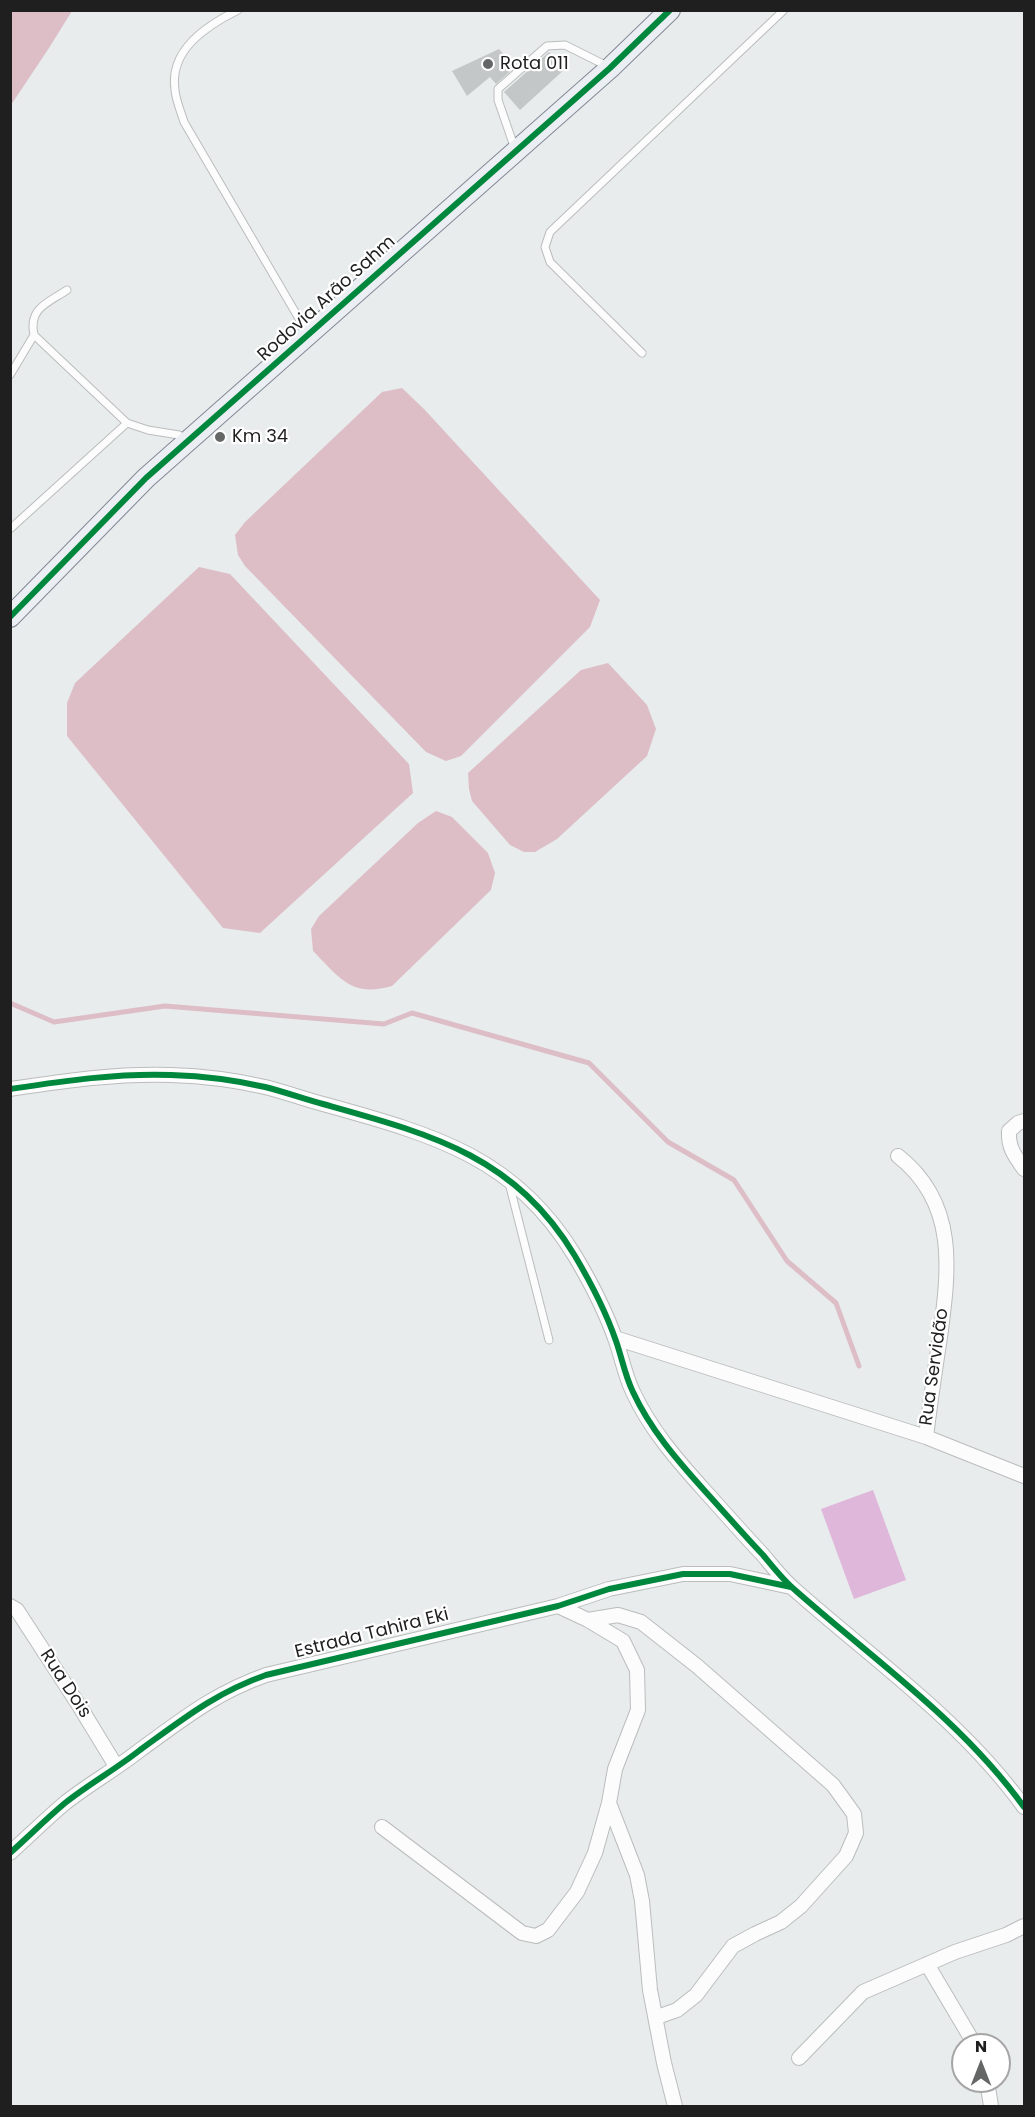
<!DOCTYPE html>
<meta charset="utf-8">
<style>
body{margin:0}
#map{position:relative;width:1035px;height:2117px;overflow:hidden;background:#e8eced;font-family:Poppins,sans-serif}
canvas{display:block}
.frame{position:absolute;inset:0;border:12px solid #1f1f1f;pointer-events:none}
.north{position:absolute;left:951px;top:2033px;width:60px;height:60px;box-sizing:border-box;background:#fff;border:2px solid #a5a5a5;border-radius:50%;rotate:0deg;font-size:16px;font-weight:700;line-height:24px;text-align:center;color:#1f1f1f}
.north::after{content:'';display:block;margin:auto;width:21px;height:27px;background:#656767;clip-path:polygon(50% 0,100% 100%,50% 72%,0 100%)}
</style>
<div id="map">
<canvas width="1035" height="2117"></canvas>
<div class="frame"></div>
<div class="north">N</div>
</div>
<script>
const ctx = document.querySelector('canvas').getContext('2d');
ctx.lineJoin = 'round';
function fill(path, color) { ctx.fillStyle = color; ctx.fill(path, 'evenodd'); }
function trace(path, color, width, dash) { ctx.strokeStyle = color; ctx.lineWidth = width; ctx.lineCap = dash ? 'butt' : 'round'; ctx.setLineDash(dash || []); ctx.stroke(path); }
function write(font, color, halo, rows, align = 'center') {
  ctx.font = font + ' Poppins,sans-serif'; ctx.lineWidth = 4.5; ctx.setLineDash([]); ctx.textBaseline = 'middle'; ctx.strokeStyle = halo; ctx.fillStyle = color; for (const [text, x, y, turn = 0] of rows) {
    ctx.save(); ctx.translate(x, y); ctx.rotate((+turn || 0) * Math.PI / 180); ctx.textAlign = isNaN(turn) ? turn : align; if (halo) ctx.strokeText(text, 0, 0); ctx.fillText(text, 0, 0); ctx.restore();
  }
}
const pitch = new Path2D(`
 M873,1490L906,1580L854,1599L821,1509Z`);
const water = new Path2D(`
 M11,10L72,11L49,48L11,105Z
 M402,388L424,409L600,600L590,627L461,756L446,761L426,752L245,566L238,555L235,535L245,522L382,392Z
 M199,567L230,574L409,764L413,793L260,933L223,928L67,736V703L75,683Z
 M608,663L647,705L656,729L647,756L557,839L535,852H524L510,845L472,801L469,789L468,773L581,670Z
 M436,811L452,817L488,853L495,873L491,890L392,986C351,998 339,977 313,951L311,929L319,916L418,823Z`);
const stream = new Path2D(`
 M10,1003L54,1022L165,1006L384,1024L412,1013L589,1063L668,1142L734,1180L787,1261L836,1303L859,1366`);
const building = new Path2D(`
 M499,49L515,67L496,84L490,77L467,96L452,71Z
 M549,52L565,69L520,110L504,92Z`);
const lane = new Path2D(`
 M238,10C206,26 169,50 175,90C176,101 181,112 184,122L308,334
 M515,149L498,100V89L547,46L565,45L607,66
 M67,290C48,303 28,308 34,335L127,423L148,430L179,435
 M642,353L550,262L545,247L550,232L784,10
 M10,375L34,335
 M10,529L127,423
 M509,1183L549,1340`);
const street = new Path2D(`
 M10,1089C64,1081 117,1073 171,1075C202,1076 235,1080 265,1087C285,1092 304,1099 323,1104C430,1134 514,1155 575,1256C591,1283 606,1312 616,1341C622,1358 625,1376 633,1392C650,1429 677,1460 704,1490C724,1512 743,1534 763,1555C773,1567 783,1580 795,1590C874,1660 962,1721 1024,1807
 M1024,1121L1018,1123L1009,1131C1008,1148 1015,1156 1024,1169
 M898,1156C958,1203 949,1270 940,1337C935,1370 930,1404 926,1437
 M615,1338L926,1437L1024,1476
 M10,1606L17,1610L80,1707L116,1766
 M588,1620L618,1615L641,1622L697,1666L833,1785L854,1814L856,1833L846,1856L801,1906L781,1922L755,1934L733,1946L696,1995L677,2010L657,2017
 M609,1803L637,1875L642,1901L650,1990L664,2063L675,2106
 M382,1827L522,1933L536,1936L548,1930L577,1892L595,1853L609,1803L615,1769L638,1710L637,1670L623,1641L588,1620L558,1606
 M10,1853C29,1836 46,1819 65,1803C89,1784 116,1769 140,1750C183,1719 215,1693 266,1675L558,1606L609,1589L683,1574H730L791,1587
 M927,1964L975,2045
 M799,2058L863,1992L955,1952L1006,1935L1024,1926
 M987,2081L991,2106`);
const secondary = new Path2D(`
 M10,617L146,478L610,68L670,10`);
const cycleway = new Path2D(`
 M10,617L146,478L610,68L670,10
 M10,1089C64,1081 117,1073 171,1075C202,1076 235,1080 265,1087C285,1092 304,1099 323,1104C430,1134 514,1155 575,1256C591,1283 606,1312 616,1341C622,1358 625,1376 633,1392C650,1429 677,1460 704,1490C724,1512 743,1534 763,1555C773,1567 783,1580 795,1590C874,1660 962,1721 1024,1807
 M10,1853C29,1836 46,1819 65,1803C89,1784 116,1769 140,1750C183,1719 215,1693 266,1675L558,1606L609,1589L683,1574H730L791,1587`);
const markers = [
 [488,64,6,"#656767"],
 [220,437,6,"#656767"]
];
const poiNames = [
 ["Rota 011",500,64],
 ["Km 34",232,437]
];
const streetNames = [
 ["Rodovia Arão Sahm",327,299,-42],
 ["Rua Servidão",935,1367,-82],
 ["Estrada Tahira Eki",372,1634,-14],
 ["Rua Dois",65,1684,57]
];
fill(pitch, '#dfb7da');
fill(water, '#ddbec6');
trace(stream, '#ddbec6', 5);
fill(building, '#c4c7c8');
trace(lane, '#bbbdbd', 9);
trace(street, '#bbbdbd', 16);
trace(secondary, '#828a96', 22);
trace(lane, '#fcfcfc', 7);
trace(street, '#fcfcfc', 14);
trace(secondary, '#ebeff3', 20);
trace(cycleway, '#00873e', 6);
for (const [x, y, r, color] of markers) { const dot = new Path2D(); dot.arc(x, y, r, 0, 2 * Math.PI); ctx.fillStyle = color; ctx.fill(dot); trace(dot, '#fff', 2); }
write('18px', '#1f1f1f', '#fff', poiNames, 'left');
write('18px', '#1f1f1f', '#fff', streetNames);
</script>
